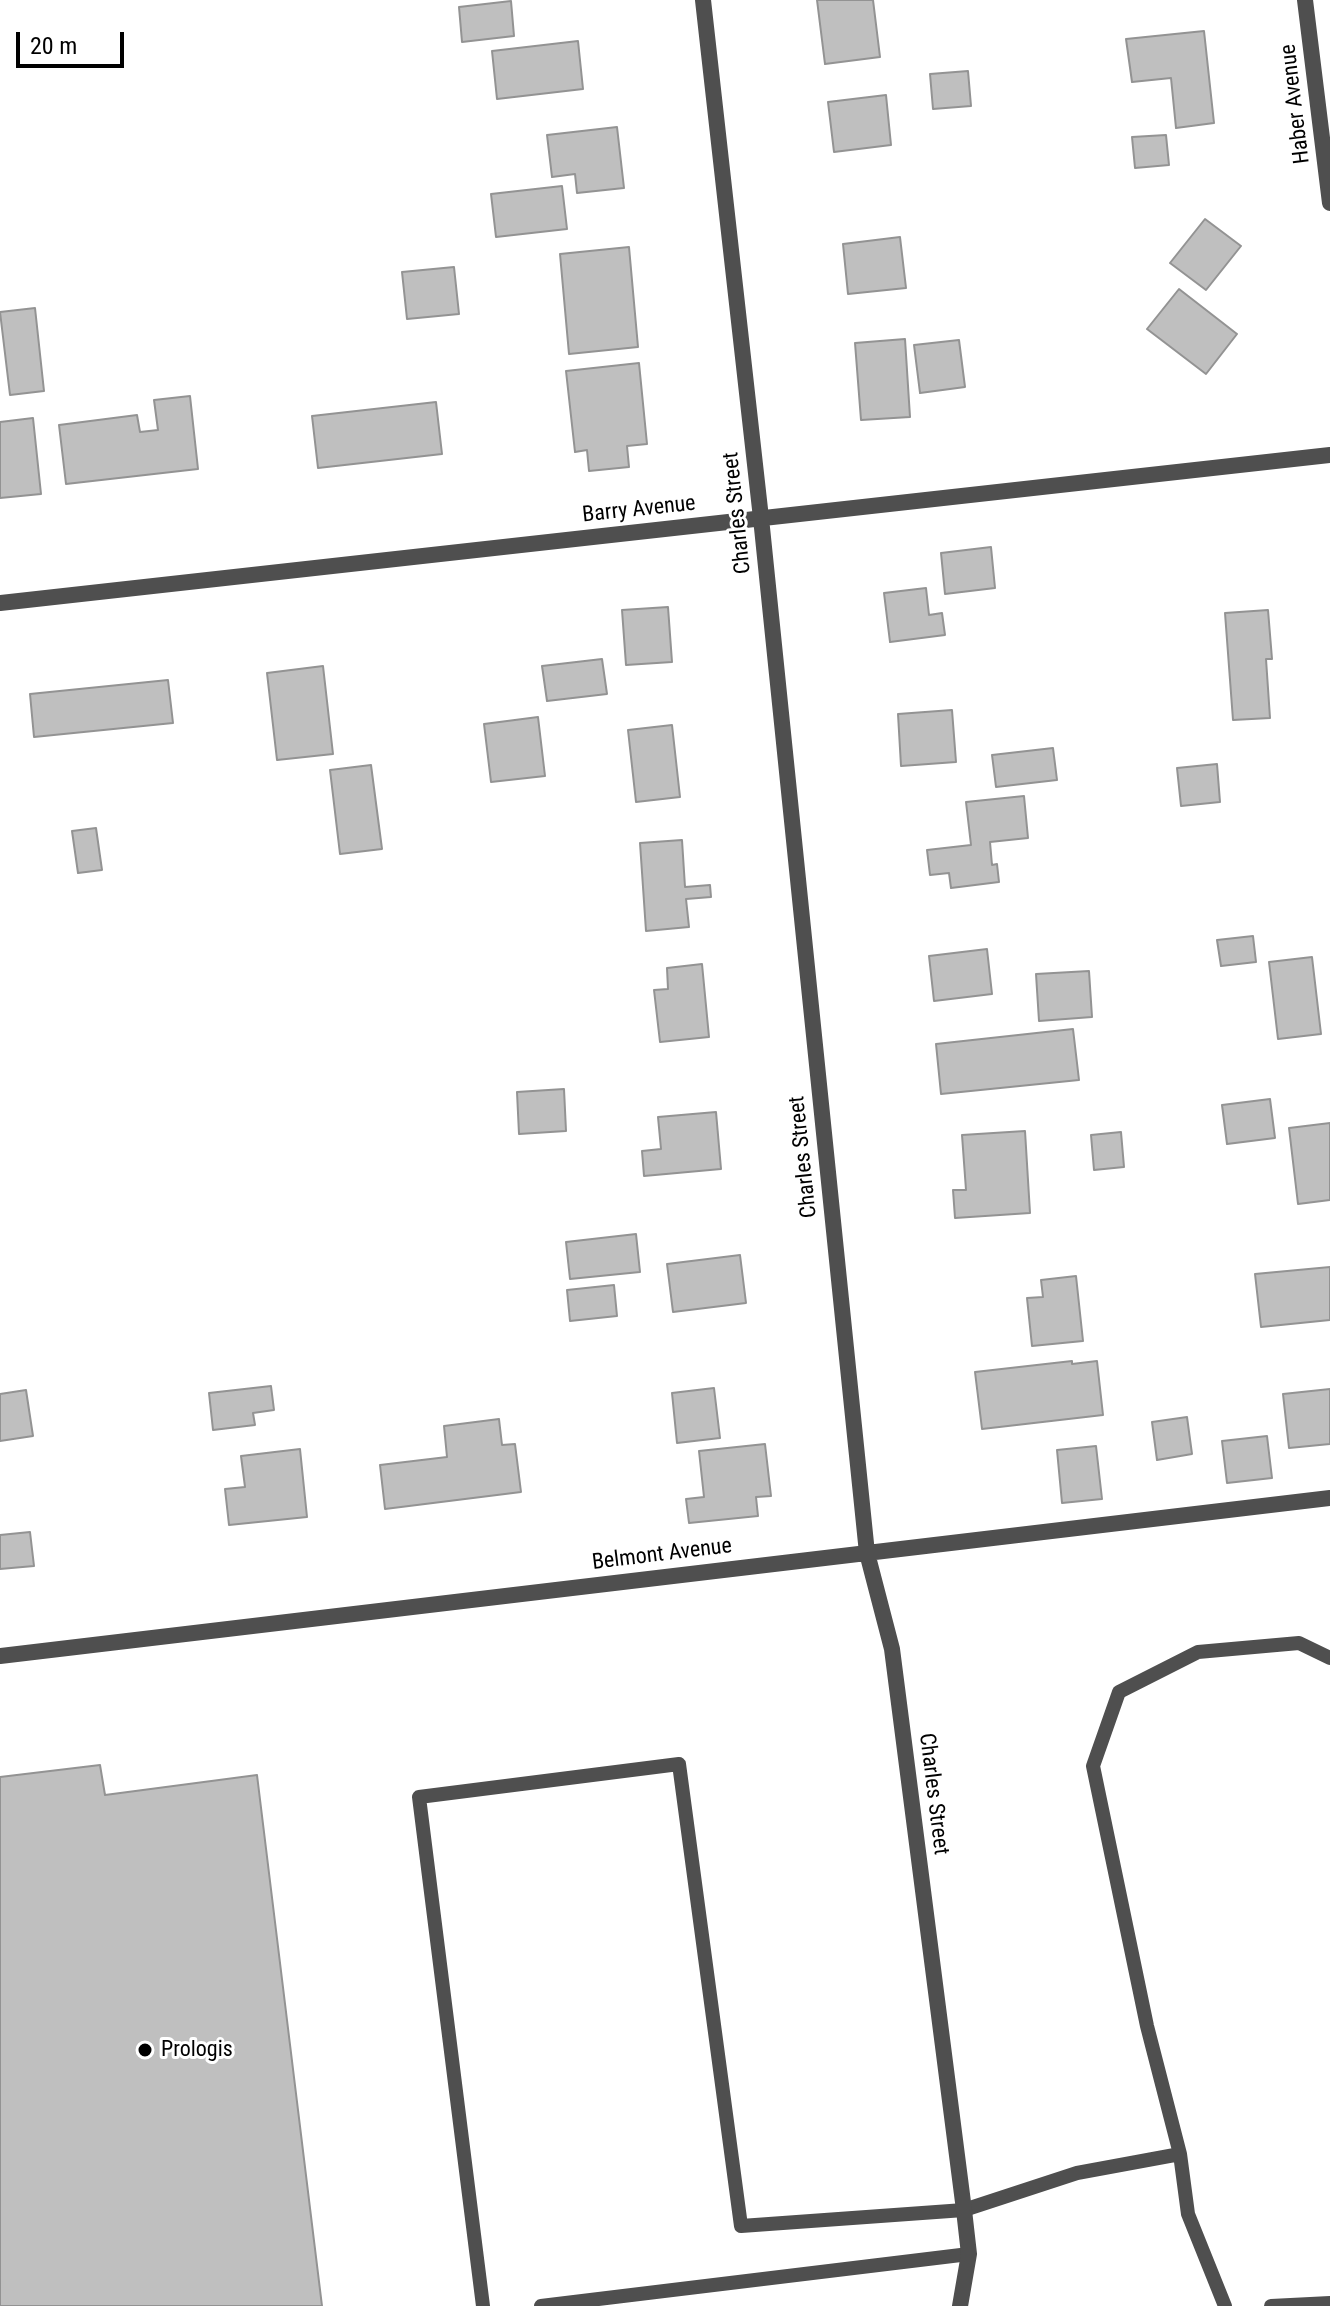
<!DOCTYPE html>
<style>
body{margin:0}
#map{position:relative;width:1330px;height:2306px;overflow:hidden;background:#fff;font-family:"Roboto Condensed",sans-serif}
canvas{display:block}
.scale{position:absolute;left:16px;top:32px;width:108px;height:36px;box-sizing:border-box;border:4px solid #000;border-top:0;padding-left:10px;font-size:24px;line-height:28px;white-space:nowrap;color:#000;-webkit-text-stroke:6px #fff;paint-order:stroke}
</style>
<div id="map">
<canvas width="1330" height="2306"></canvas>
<div class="scale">20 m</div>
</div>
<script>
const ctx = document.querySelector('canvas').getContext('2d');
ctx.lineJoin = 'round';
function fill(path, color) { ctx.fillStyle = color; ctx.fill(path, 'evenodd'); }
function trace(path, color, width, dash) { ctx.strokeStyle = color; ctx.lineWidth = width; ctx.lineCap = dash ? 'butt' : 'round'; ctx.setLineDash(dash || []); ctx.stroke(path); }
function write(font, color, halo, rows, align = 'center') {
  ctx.font = font + ' "Roboto Condensed",sans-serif'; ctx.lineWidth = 6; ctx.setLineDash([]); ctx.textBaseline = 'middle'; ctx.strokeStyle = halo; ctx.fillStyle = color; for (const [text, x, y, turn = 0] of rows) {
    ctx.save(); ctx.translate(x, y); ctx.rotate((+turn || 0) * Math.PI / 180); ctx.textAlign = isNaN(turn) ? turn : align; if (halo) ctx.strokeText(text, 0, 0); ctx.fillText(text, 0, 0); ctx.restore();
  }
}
const building = new Path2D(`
 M817,0H873L880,57L825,64Z
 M511,1L514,36L462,42L459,7Z
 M1204,31L1214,123L1176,128L1171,78L1132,82L1126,39Z
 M578,41L583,89L497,99L492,51Z
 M968,71L971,106L933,109L930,74Z
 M886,95L891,145L834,152L828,102Z
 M617,127L624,188L577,193L575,174L552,177L547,135Z
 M1166,135L1169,165L1135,168L1132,137Z
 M562,186L567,229L496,237L491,194Z
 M1205,219L1241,246L1206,290L1170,263Z
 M900,237L906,288L848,294L843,244Z
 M629,247L638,347L569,354L560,254Z
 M454,267L459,314L407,319L402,272Z
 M1179,289L1237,334L1206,374L1147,329Z
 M35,308L44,391L10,395L0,312Z
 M905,339L910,417L861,420L855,343Z
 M959,340L965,387L920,393L914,345Z
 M639,363L647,444L627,446L629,467L589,471L587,450L575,452L566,371Z
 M190,396L198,469L66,484L59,425L137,415L140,432L158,430L154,400Z
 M436,402L442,454L318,468L312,416Z
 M33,418L41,494L0,498V422Z
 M991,547L995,588L945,594L941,553Z
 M926,588L929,615L942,613L945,635L890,642L884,593Z
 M668,607L672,662L626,665L622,610Z
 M1268,610L1272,659H1266L1270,718L1233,720L1225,613Z
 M602,659L607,694L547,701L542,666Z
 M323,666L333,754L277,760L267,673Z
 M168,680L173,723L34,737L30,694Z
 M952,710L956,762L901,766L898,714Z
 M538,717L545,776L491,782L484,724Z
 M672,725L680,797L636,802L628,730Z
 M1053,748L1057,780L996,787L992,755Z
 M1217,764L1220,802L1181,806L1177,768Z
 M371,765L382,849L340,854L330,770Z
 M1024,796L1028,838L990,842L992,865L997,864L999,882L951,888L949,873L930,875L927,850L971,845L966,802Z
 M96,828L102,870L78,873L72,831Z
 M682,840L685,887L710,885L711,897L686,899L689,927L646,931L640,843Z
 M1253,936L1256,962L1221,966L1217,940Z
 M987,949L992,994L934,1001L929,956Z
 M1312,957L1321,1034L1278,1039L1269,962Z
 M702,964L709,1037L660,1042L654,990L668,989L667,968Z
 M1089,971L1092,1017L1039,1021L1036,974Z
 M1073,1029L1079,1080L941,1094L936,1044Z
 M564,1089L566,1131L519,1134L517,1092Z
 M1270,1099L1275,1138L1227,1144L1222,1105Z
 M716,1112L721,1169L644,1176L642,1151L661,1149L658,1117Z
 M1330,1123V1200L1298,1204L1289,1128Z
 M1025,1131L1030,1213L955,1218L953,1190H966L962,1135Z
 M1121,1132L1124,1167L1094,1170L1091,1135Z
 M636,1234L640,1272L570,1279L566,1242Z
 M740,1255L746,1303L673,1312L667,1264Z
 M1330,1267V1320L1261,1327L1255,1274Z
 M1076,1276L1083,1341L1032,1346L1027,1298L1043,1297L1041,1280Z
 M614,1285L617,1316L570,1321L567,1290Z
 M1072,1361V1364L1097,1361L1103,1415L982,1429L975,1372Z
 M271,1386L274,1410L253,1413L255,1425L213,1430L209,1393Z
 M714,1388L720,1438L677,1443L672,1393Z
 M1330,1389V1444L1289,1448L1283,1394Z
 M26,1390L33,1436L0,1441V1394Z
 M1187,1417L1192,1454L1157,1460L1152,1422Z
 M499,1419L502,1445L515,1444L521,1492L385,1509L380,1465L447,1457L444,1426Z
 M1267,1436L1272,1478L1227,1483L1222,1441Z
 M765,1444L771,1496L756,1497L758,1516L689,1523L686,1499L704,1497L699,1451Z
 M1096,1446L1102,1499L1062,1503L1057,1450Z
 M300,1449L307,1517L229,1525L225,1489L245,1487L241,1456Z
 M30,1532L34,1566L0,1569V1535Z
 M100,1765L105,1795L257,1775L322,2306H0V1777Z`);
const lane = new Path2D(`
 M483,2306L419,1797L679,1764L741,2226L964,2210L1077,2173L1180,2154
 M541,2306L969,2254
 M1225,2306L1188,2214L1180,2154L1147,2026L1093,1766L1119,1692L1198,1652L1299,1643L1330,1658
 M1271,2306L1330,2303`);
const street = new Path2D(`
 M703,0L761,518L867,1553L892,1649L964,2210L969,2254L960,2306
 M1305,0L1330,203
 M0,603L1330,455
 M0,1656L1330,1498`);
const markers = [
 [145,2050,8,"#000"]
];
const streetNames = [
 ["Haber Avenue",1296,104,-97],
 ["Barry Avenue",639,510,-6],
 ["Charles Street",738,513,-96],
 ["Charles Street",804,1157,-96],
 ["Belmont Avenue",662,1555,-7],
 ["Charles Street",933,1794,83]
];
const poiNames = [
 ["Prologis",161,2050]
];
fill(building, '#bfbfbf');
trace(building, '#939393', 2);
trace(lane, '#4f4f4f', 14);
trace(street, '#4f4f4f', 16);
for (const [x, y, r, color] of markers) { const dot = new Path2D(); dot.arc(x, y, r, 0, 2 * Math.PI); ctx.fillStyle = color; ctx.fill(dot); trace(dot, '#fff', 3); }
write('22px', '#000', '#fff', streetNames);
write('22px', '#000', '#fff', poiNames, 'left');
</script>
